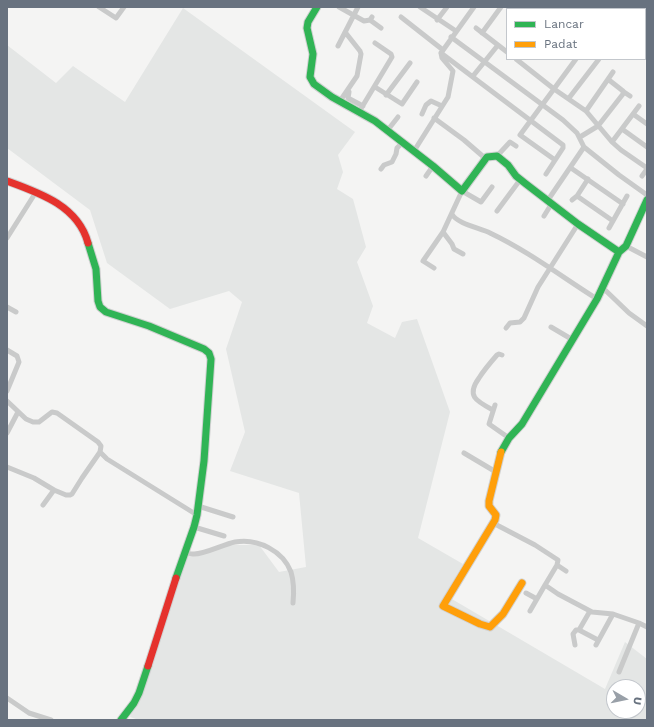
<!DOCTYPE html>
<html>
<head>
<meta charset="utf-8">
<style>
  body { margin:0 }
  #map { position:relative; width:654px; height:727px; overflow:hidden; background:#f4f4f3; font-family:"Work Sans",sans-serif }
  canvas { display:block }
  .frame { position:absolute; inset:0; border:8px solid #68727f; pointer-events:none }
  .legend { position:absolute; left:506px; top:8px; width:140px; height:52px; box-sizing:border-box; background:#fff; border:1px solid #c3c7cc; margin:0; padding:5px 7px; list-style:none; font-size:12px; color:#68727f }
  .legend li { display:flex; align-items:center; gap:8px; height:20px }
  .legend b { width:20px; border:1px solid #c3c7cc }
  .north { position:absolute; left:606px; top:679px; width:40px; height:40px; box-sizing:border-box; background:#fff; border:1px solid #c3c7cc; border-radius:50%; rotate:99deg; font-size:11px; font-weight:700; line-height:16px; text-align:center; color:#68727f }
  .north::after { content:''; display:block; margin:auto; width:14px; height:18px; background:#99a0a8; clip-path:polygon(50% 0,100% 100%,50% 72%,0 100%) }
</style>
</head>
<body>
<div id="map">
<canvas width="654" height="727"></canvas>
<div class="frame"></div>
<ul class="legend">
<li><b style="height:5px;background:#30b455"></b>Lancar</li>
<li><b style="height:5px;background:#ff9f0a"></b>Padat</li>
</ul>
<div class="north">U</div>
</div>
<script>
const c = document.querySelector('canvas').getContext('2d');
c.lineJoin = 'round';
function paint(path, color) { c.fillStyle = color; c.fill(path, 'evenodd'); }
function stroke(path, color, width, dash) { c.strokeStyle = color; c.lineWidth = width; c.lineCap = dash ? 'butt' : 'round'; c.setLineDash(dash || []); c.stroke(path); }
const built = new Path2D(`
  M183 8 355 132 338 155 343 172 337 189 353 199 366 247 357 262 373 306 367 323 395 338 402 322 417 319 450 412 418 538 463 564 445 595 605 689 625 642 647 659V720H139L130 717 182 556 227 545H259L279 572 306 567 299 493 230 471 245 432 226 349 242 302 229 291 170 309 107 263 90 210 7 148V45L56 83 73 66 125 102ZM614 687H638V711H614Z`);
const street = new Path2D(`
  M99 7 116 18 124 7
  M339 7 364 21 370 20 372 17
  M420 7 456 31
  M577 7 579 9
  M636 9 637 7
  M401 17 443 50
  M370 20 381 28
  M437 20 447 7
  M476 28 507 52
  M482 33 501 7
  M451 37 563 120 577 133 584 147 619 175 647 195
  M338 46 358 7
  M441 53 563 145V148L546 174
  M441 53 474 7
  M516 59 554 89 586 111 612 142 639 106
  M473 76 498 45
  M375 87 402 104 417 82
  M349 92 348 98 363 106
  M624 92 630 96
  M386 95 410 63
  M569 98 599 59
  M340 101 357 76 361 54 360 51 345 32
  M586 111 613 72
  M359 112 392 57 391 54 375 43
  M422 114 426 105 431 101 442 106
  M633 114 647 124
  M434 118 464 140 486 159
  M622 129 647 147
  M387 131 398 117
  M580 137 598 126 623 94V91L609 80
  M612 142 621 150 647 168
  M414 151 448 97 453 71 442 58 441 53
  M497 156 510 142 516 146
  M555 160 520 135 576 59
  M571 168 623 204
  M381 169 384 165 392 162 396 154 397 148 402 143
  M426 176 433 166
  M642 176 647 169
  M577 196 613 221
  M548 200 584 147
  M572 200 577 196 588 179
  M497 211 520 180
  M452 214C457 224 480 228 490 233 528 251 562 277 597 299
  M544 216 552 203
  M609 228 627 196
  M443 232 452 244 454 249 463 254
  M7 238 36 192
  M626 246 647 257
  M434 268 423 261 443 232 462 191 481 202 492 187
  M603 288 629 313 647 326
  M7 307 16 312
  M551 327 573 340
  M506 328 510 323 520 322 524 318 538 287 578 224
  M7 350 17 356 19 362 7 391
  M7 401 26 419 33 422H39L52 412 57 413 98 442 101 446 100 452 107 459 197 515
  M495 405 489 424 509 438
  M493 410C476 401 466 396 479 378 484 370 490 363 497 355L499 354 502 355
  M7 433 18 412
  M464 453 496 472
  M7 467 34 478 54 490
  M43 505 54 490 66 495H70L72 494 82 478 100 452
  M198 506 233 517
  M493 523 535 545 558 560 557 565 545 585 558 594 592 612 613 614 639 623 647 627
  M194 527 224 536
  M184 552C187 553 190 554 193 554 203 555 224 544 235 542 258 538 283 551 291 572 294 582 294 593 293 603
  M557 565 566 571
  M526 593 537 599
  M530 611 545 585
  M579 630 590 611
  M575 645 573 634 576 630H579L598 640
  M596 645 613 614
  M619 672 639 623
  M7 698 29 713 51 720`);
const fast = new Path2D(`
  M317 7 308 22 307 28 313 54 310 77 314 84 332 97 375 121 433 166 462 191 487 157 497 156 508 165 516 176 526 184 578 224 619 252
  M88 243 96 269 98 301 100 307 106 312 149 326 204 349 209 353 211 359 204 461 197 515 194 527 176 578
  M501 452 509 438 522 424 597 299 619 252 626 246 647 200
  M121 720 134 703 139 693 148 666`);
const slow = new Path2D(`
  M501 452 489 501V506L496 515 495 520 443 606 480 624 490 627 503 614 522 583`);
const jam = new Path2D(`
  M7 181C40 193 78 206 88 243
  M148 666 176 578`);
paint(built, '#e4e6e5');
stroke(fast, '#d0d1d1', 9);
stroke(slow, '#d0d1d1', 9);
stroke(jam, '#d0d1d1', 9);
stroke(street, '#c9caca', 5);
stroke(fast, '#30b455', 7);
stroke(slow, '#ff9f0a', 7);
stroke(jam, '#e5322d', 7);
</script>
</body>
</html>
